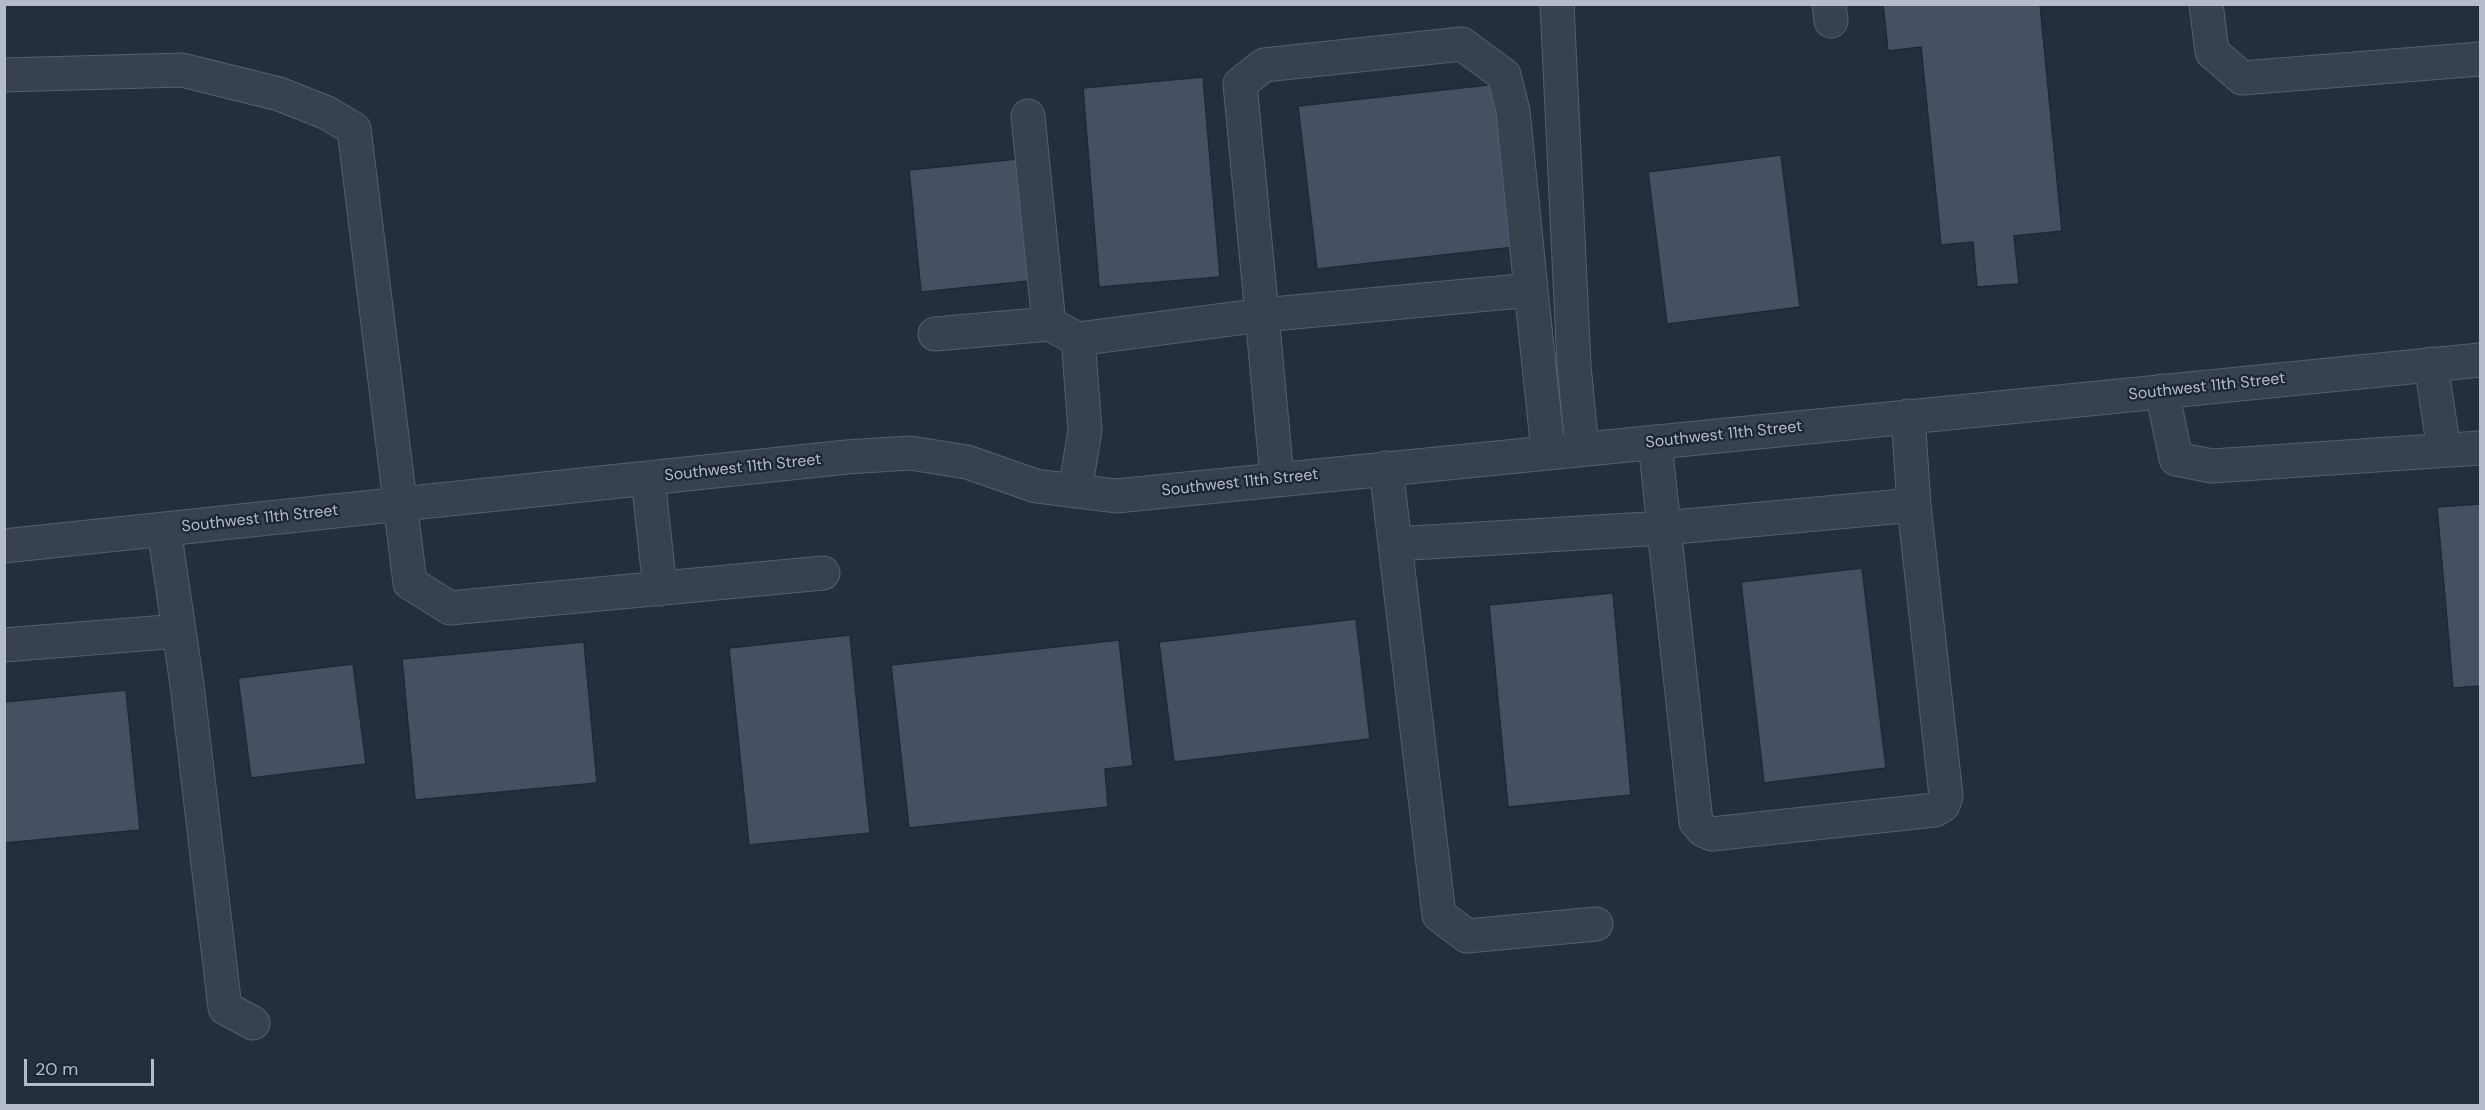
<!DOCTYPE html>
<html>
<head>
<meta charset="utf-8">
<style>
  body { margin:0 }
  #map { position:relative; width:2485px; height:1110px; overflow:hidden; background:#242f3e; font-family:"DM Sans",sans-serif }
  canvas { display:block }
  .frame { position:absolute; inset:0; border:6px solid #b4bcc9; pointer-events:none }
  .scale { position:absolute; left:24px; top:1059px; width:130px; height:27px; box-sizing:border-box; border:3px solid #b4bcc9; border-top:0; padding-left:8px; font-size:18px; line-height:21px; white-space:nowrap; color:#b4bcc9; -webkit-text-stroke:4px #1d2633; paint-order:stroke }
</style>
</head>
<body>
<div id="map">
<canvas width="2485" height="1110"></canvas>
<div class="frame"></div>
<div class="scale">20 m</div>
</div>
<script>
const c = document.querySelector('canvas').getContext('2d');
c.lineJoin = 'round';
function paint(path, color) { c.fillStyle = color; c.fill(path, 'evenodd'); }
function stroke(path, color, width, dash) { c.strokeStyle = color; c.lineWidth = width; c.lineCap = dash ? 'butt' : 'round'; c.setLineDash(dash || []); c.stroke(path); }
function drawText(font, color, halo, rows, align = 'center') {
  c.font = font + ' "DM Sans",sans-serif'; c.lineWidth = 4.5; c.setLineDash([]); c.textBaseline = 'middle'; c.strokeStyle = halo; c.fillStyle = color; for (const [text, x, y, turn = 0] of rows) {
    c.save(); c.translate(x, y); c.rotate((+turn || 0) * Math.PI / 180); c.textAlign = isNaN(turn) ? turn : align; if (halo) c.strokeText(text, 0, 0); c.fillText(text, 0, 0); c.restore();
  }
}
const building = new Path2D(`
  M1883 4H2040L2062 231 2014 236 2019 284 1977 287 1973 242 1941 245 1921 47 1888 51Z
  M1203 77 1220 277 1099 287 1083 88Z
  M1497 84 1515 247 1317 269 1298 106Z
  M1781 155 1800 307 1667 324 1648 172Z
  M1017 159 1030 281 921 292 909 170Z
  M2480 504V686L2453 688 2437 507Z
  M1862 568 1886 768 1764 783 1741 582Z
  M1613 593 1631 795 1508 807 1489 605Z
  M1356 619 1370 739 1174 762 1159 642Z
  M850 635 870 833 749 845 729 648Z
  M1119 640 1133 766 1105 769 1108 807 909 828 891 665Z
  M584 642 597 783 415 800 402 659Z
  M353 664 366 764 251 778 238 678Z
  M126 690 140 830 4 843V702Z`);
const minor = new Path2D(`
  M1557 4 1574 365 1582 449
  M1829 4 1831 21
  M2206 4 2212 52 2242 78 2480 59
  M4 75 182 70 279 94 327 113 354 129 410 583 450 608 823 573
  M1028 116 1049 324
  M1531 290 1513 111 1504 75 1462 44 1264 65 1240 84 1262 315 1531 290 1548 451
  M935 334 1049 324 1078 339 1085 430 1075 491
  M1078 339 1262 315 1277 478
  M2431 364 2444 450
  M2162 391 2176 459 2212 466 2480 448
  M1655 442 1664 528 1914 505 1908 416
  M1386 468 1439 915 1467 936 1596 924
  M648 478 660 589
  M164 529 187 685 225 1008 253 1023
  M1395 544 1664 528 1696 822 1703 830 1712 834 1935 810 1943 805 1946 796 1914 505
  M4 546 847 457 910 453 967 462 1036 486 1116 496 2480 360
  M4 645 179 631`);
const streetNames = [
  ["Southwest 11th Street",2207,387,-6],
  ["Southwest 11th Street",1724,435,-6],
  ["Southwest 11th Street",743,468,-6],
  ["Southwest 11th Street",1240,483,-6],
  ["Southwest 11th Street",260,519,-6]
];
paint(building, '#455162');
stroke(building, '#1f2835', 1.5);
stroke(minor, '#565f6c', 35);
stroke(minor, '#38414e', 33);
drawText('16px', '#b4bcc9', '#1d2633', streetNames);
</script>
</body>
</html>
